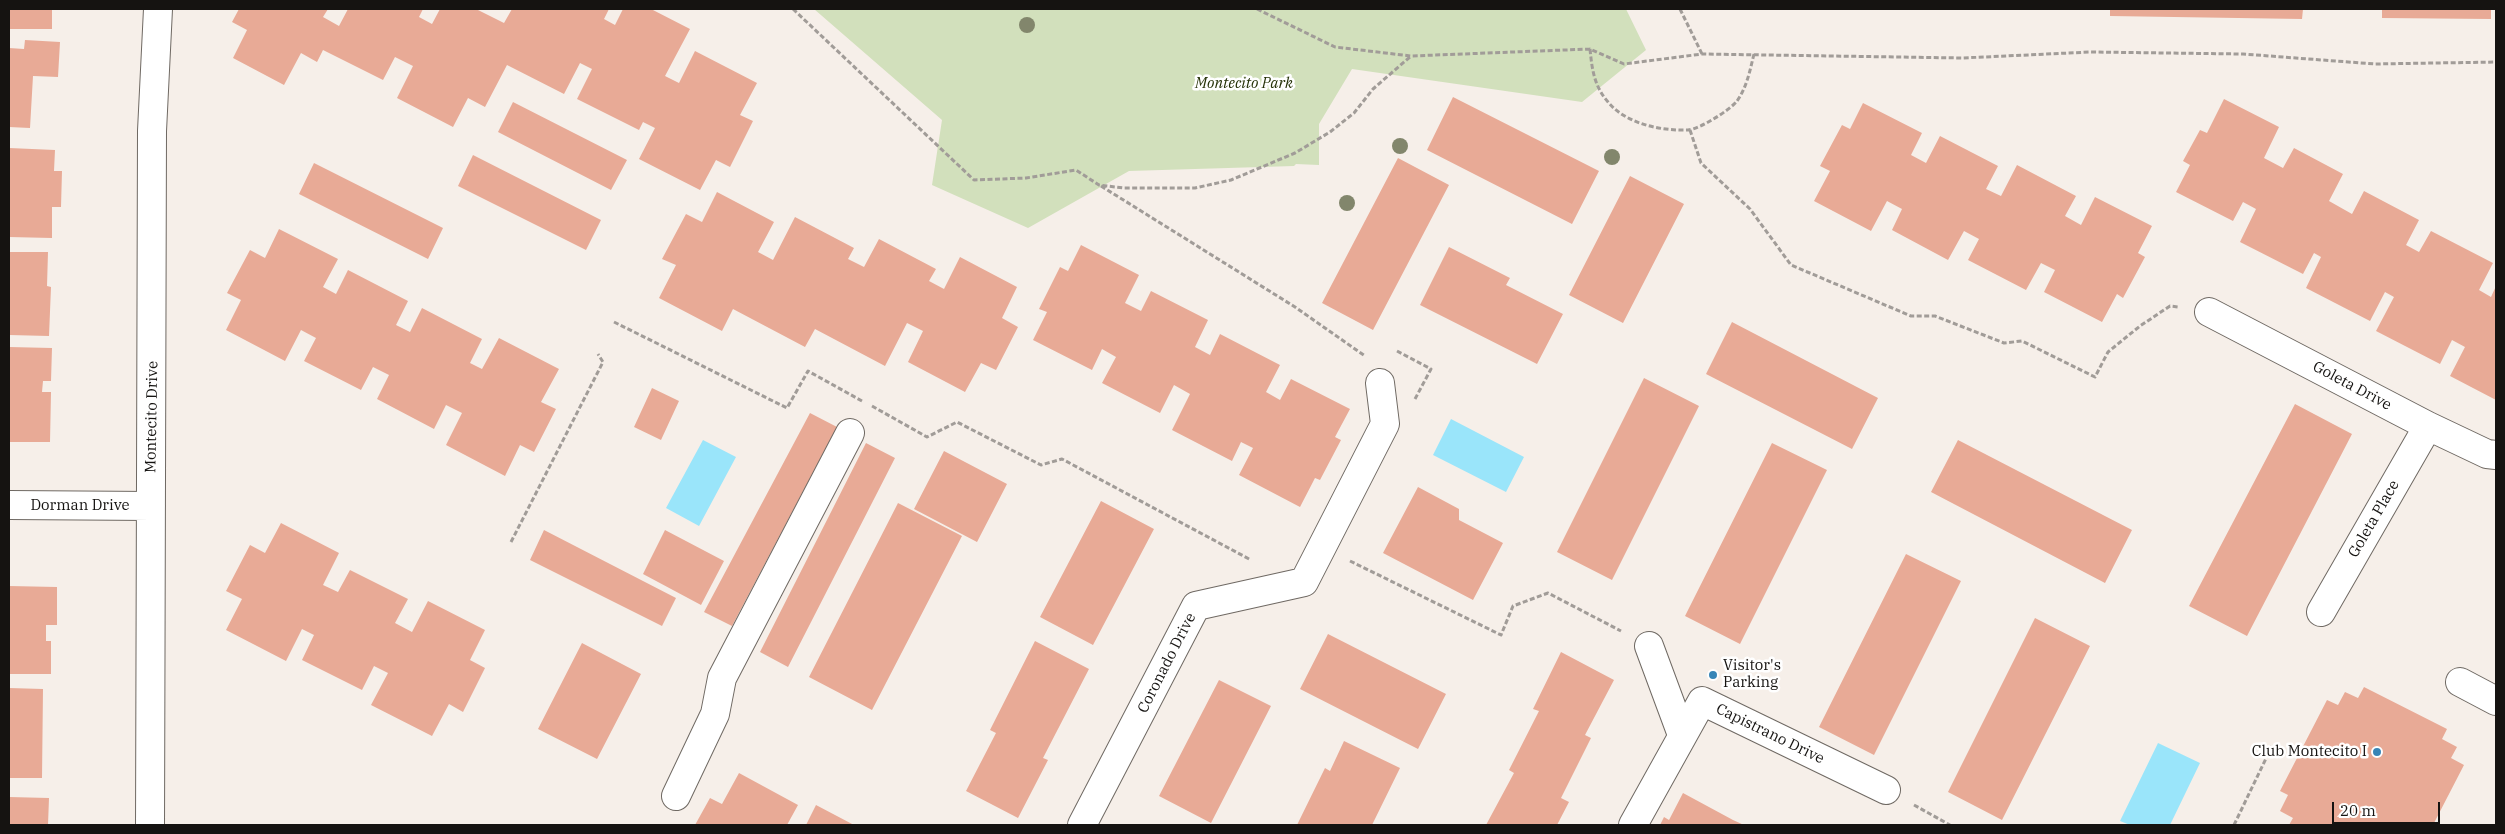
<!DOCTYPE html>
<html>
<head>
<meta charset="utf-8">
<style>
  body { margin:0 }
  #map { position:relative; width:2505px; height:834px; overflow:hidden; background:#f6efe9; font-family:"IBM Plex Serif",serif }
  canvas { display:block }
  .frame { position:absolute; inset:0; border:10px solid #151311; pointer-events:none }
  .scale { position:absolute; left:2332px; top:802px; width:108px; height:22px; box-sizing:border-box; border:2px solid #151311; border-top:0; padding-left:6px; font-size:15px; line-height:18px; white-space:nowrap; color:#151311; -webkit-text-stroke:4px #fff; paint-order:stroke }
</style>
</head>
<body>
<div id="map">
<canvas width="2505" height="834"></canvas>
<div class="frame"></div>
<div class="scale">20 m</div>
</div>
<script>
const c = document.querySelector('canvas').getContext('2d');
c.lineJoin = 'round';
function paint(path, color) { c.fillStyle = color; c.fill(path, 'evenodd'); }
function stroke(path, color, width, dash) { c.strokeStyle = color; c.lineWidth = width; c.lineCap = dash ? 'butt' : 'round'; c.setLineDash(dash || []); c.stroke(path); }
function drawText(font, color, halo, rows, align = 'center') {
  c.font = font + ' "IBM Plex Serif",serif'; c.lineWidth = 5; c.setLineDash([]); c.textBaseline = 'middle'; c.strokeStyle = halo; c.fillStyle = color; for (const [text, x, y, turn = 0] of rows) {
    c.save(); c.translate(x, y); c.rotate((+turn || 0) * Math.PI / 180); c.textAlign = isNaN(turn) ? turn : align; if (halo) c.strokeText(text, 0, 0); c.fillText(text, 0, 0); c.restore();
  }
}
const green = new Path2D(`
  M814 9H1626L1646 50 1582 102 1352 69 1319 124V165L1296 164 1294 166 1129 171 1028 228 932 185 942 120Z`);
const water = new Path2D(`
  M1451 419 1524 457 1506 492 1433 455Z
  M703 440 736 457 699 526 666 508Z
  M2158 743 2200 763 2170 825H2130L2120 821Z`);
const building = new Path2D(`
  M9 9H52V29H9Z
  M239 9H328L323 17 339 26 348 9H423L419 17 432 24 440 9H476L504 23 512 9H609L604 19 615 25 623 9H651L690 29 665 76 679 83 695 51 757 83 740 115 753 121 730 167 716 160 700 190 639 159 655 128 643 122 639 130 577 99 592 69 580 63 564 94 507 65 485 107 468 98 453 127 397 98 413 66 395 57 383 80 323 50 317 62 301 53 284 85 233 58 247 30 232 22Z
  M2110 9H2303L2302 19 2110 16Z
  M2382 9H2491V19L2382 18Z
  M25 40 60 42 58 77 33 76 30 128 9 127V48L24 49Z
  M1453 97 1599 171 1572 224 1427 150Z
  M2224 99 2279 127 2264 158 2283 168 2294 148 2343 174 2329 201 2352 214 2364 191 2419 220 2406 245 2419 252 2431 231 2493 263 2479 290 2491 297 2496 286V400L2450 376 2465 347 2452 340 2440 364 2376 331 2394 297 2385 292 2370 321 2306 288 2321 257 2314 253 2303 274 2240 242 2256 209 2243 202 2233 221 2176 192 2190 165 2183 161 2200 130 2207 133Z
  M513 102 627 160 611 190 498 132Z
  M1863 103 1922 133 1911 155 1926 163 1940 136 1998 166 1986 189 2001 196 2017 165 2076 196 2065 216 2081 225 2095 197 2152 226 2138 253 2145 257 2123 298 2117 294 2102 322 2044 292 2055 270 2041 263 2026 290 1968 260 1979 239 1964 231 1948 260 1892 230 1902 209 1887 201 1871 231 1814 201 1830 171 1820 166 1842 125 1850 129Z
  M9 148 55 150 54 171H62L61 207H52V238L9 237Z
  M473 155 601 220 586 250 458 186Z
  M1398 158 1449 185 1373 330 1322 303Z
  M314 163 443 228 428 259 299 194Z
  M1630 176 1684 204 1623 323 1569 295Z
  M717 192 774 222 758 252 773 260 795 217 854 248 848 259 864 267 879 239 936 269 929 281 944 289 960 257 1017 287 1002 318 1018 327 996 370 981 363 965 392 908 362 923 331 907 323 885 366 815 329 805 347 733 309 722 331 659 298 676 265 662 259 686 214 702 222Z
  M279 229 338 259 323 287 336 294 348 270 408 301 396 325 410 332 422 308 482 339 470 363 482 369 499 338 559 369 541 402 556 409 534 452 520 445 505 476 446 445 462 413 446 405 434 429 377 399 389 375 373 367 361 390 304 361 316 338 301 330 285 361 226 330 241 300 227 293 250 250 265 258Z
  M1081 245 1139 275 1125 303 1141 311 1151 291 1208 320 1195 347 1210 355 1220 334 1280 365 1266 392 1280 400 1291 379 1350 409 1335 437 1341 440 1320 480 1315 478 1300 507 1239 475 1253 448 1241 442 1232 461 1172 430 1190 394 1174 385 1160 413 1102 383 1116 357 1102 349 1092 370 1033 340 1047 312 1039 309 1060 267 1068 271Z
  M1449 247 1510 278 1506 285 1563 314 1537 364 1420 305Z
  M9 252H48L47 286 51 287 49 336 9 335Z
  M1732 322 1878 398 1852 449 1706 374Z
  M9 347 52 348 51 381H43L42 392H51L50 442H9Z
  M1644 378 1699 406 1612 580 1557 552Z
  M652 388 679 401 661 440 634 427Z
  M2295 404 2352 434 2247 636 2189 606Z
  M810 413 837 427 732 626 704 612Z
  M1958 440 2132 530 2105 583 1931 492Z
  M866 443 895 458 788 667 760 652Z
  M1772 443 1827 470 1740 644 1685 616Z
  M944 451 1007 484 977 542 914 509Z
  M1418 487 1459 509V520L1503 543 1473 600 1383 553Z
  M1101 501 1154 529 1093 645 1040 617Z
  M898 503 962 536 872 710 809 677Z
  M281 523 339 553 323 585 338 592 350 570 408 599 395 623 412 632 428 601 485 630 470 660 485 668 463 712 449 704 432 736 371 705 388 673 374 666 362 690 302 660 314 635 302 629 286 661 226 630 242 599 226 591 250 545 265 553Z
  M544 530 676 598 662 626 530 560Z
  M665 530 724 561 701 605 643 574Z
  M1906 554 1961 581 1874 755 1819 727Z
  M9 586 57 587V625H46V641H51V674H9Z
  M2035 618 2090 646 2002 820 1948 792Z
  M1328 634 1446 694 1418 749 1300 689Z
  M1035 641 1089 669 1043 758 1048 760 1018 818 966 791 996 733 990 730Z
  M582 643 641 674 597 759 538 729Z
  M1561 652 1614 680 1585 735 1591 738 1561 798 1569 802 1557 825H1486L1514 773 1509 770 1539 711 1533 709Z
  M1219 680 1271 706 1211 823 1159 796Z
  M2364 687 2447 729 2442 739 2457 747 2451 758 2464 765 2433 825H2289L2293 818 2280 811 2288 795 2280 791 2327 700 2338 705 2345 692 2358 698Z
  M9 688 43 689 42 778H9Z
  M1344 741 1400 768 1372 825H1297L1325 768 1330 771Z
  M739 773 798 805 787 825H695L710 798 722 804Z
  M1683 793 1733 820 1744 825H1660L1664 817 1669 820Z
  M9 797 49 798 48 825H9Z
  M816 805 854 825H806Z`);
const path = new Path2D(`
  M793 9 974 180 1026 178 1076 170 1099 185 1124 188H1195L1231 180 1295 153 1330 132 1354 113 1373 89 1411 56
  M1257 9 1335 47 1411 56 1590 49
  M1680 9 1702 54
  M1754 54C1750 70 1747 87 1737 101 1730 110 1700 129 1688 130 1661 131 1626 124 1608 102 1594 86 1592 69 1590 49L1624 64 1702 54 1963 58 2090 52 2243 54 2375 64 2496 62
  M1690 130 1701 163 1750 209 1791 265 1911 316H1935L2004 343 2022 341 2095 377 2108 352 2140 326 2170 306 2178 307
  M1101 186 1295 307 1365 356
  M614 322 787 408 808 371 862 401
  M1397 351 1431 369 1415 399
  M872 406 927 437 957 422 1041 465 1062 459 1251 560
  M511 542 603 362 598 354
  M1350 561 1501 635 1513 606 1548 593 1621 631
  M1914 805 1950 825
  M2234 825 2273 744`);
const minor = new Path2D(`
  M2209 312 2428 426 2487 454 2496 455
  M9 505 151 506
  M2321 612 2428 426
  M1649 646 1682 735
  M2460 682 2496 701
  M676 796 715 714 722 678 850 433
  M150 825 152 131 158 9
  M1082 825 1196 606 1304 582 1385 424 1380 383
  M1633 825 1702 701 1886 790`);
const trees = [
  [1027,25],
  [1400,146],
  [1612,157],
  [1347,203]
];
const markers = [
  [1713,675,5,"#3785b7"],
  [2377,752,5,"#3785b7"]
];
const parkNames = [
  ["Montecito Park",1244,84]
];
const streetNames = [
  ["Goleta Drive",2352,386,28],
  ["Montecito Drive",152,417,-89],
  ["Dorman Drive",80,506],
  ["Goleta Place",2374,519,-60],
  ["Coronado Drive",1167,663,-63],
  ["Capistrano Drive",1770,734,26]
];
const poiNames = [
  ["Visitor's",1723,666],
  ["Parking",1723,683],
  ["Club Montecito I",2367,752,"right"]
];
paint(green, '#d2e0bc');
paint(water, '#9ae5fa');
paint(building, '#e8aa96');
stroke(minor, '#6f6963', 30);
stroke(path, '#a19c98', 3, [5, 2.5]);
stroke(minor, '#fff', 28);
c.fillStyle = '#82866c';
for (const [x, y] of trees) { c.beginPath(); c.arc(x, y, 8, 0, 2 * Math.PI); c.fill(); }
for (const [x, y, r, color] of markers) { const dot = new Path2D(); dot.arc(x, y, r, 0, 2 * Math.PI); c.fillStyle = color; c.fill(dot); stroke(dot, '#fff', 2); }
drawText('italic 15px', '#233005', '#fff', parkNames);
drawText('15px', '#151311', '#fff', streetNames);
drawText('15px', '#151311', '#fff', poiNames, 'left');
</script>
</body>
</html>
